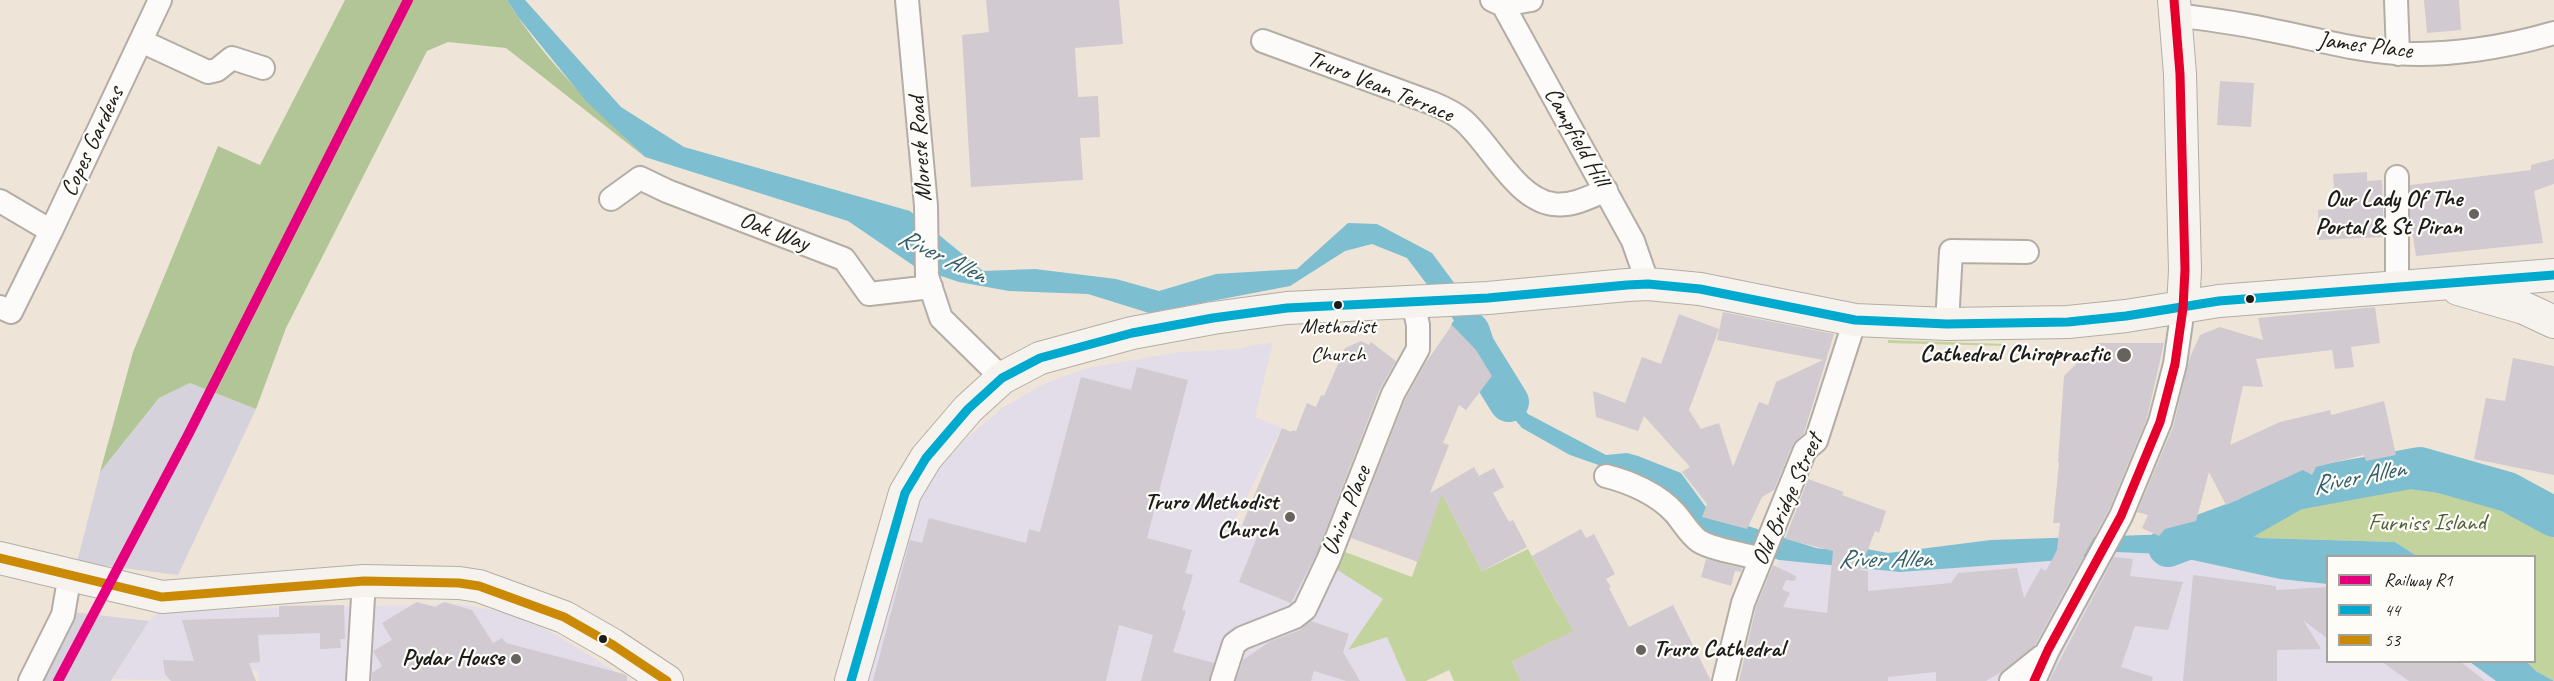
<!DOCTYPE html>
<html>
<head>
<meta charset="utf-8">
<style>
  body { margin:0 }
  #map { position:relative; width:2554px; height:681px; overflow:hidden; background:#eee5d8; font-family:Caveat,sans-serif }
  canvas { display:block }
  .legend { position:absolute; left:2326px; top:555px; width:210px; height:108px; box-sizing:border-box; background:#fdfcf7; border:2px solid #a3a29f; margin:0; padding:8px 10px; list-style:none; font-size:18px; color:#1c1c1c }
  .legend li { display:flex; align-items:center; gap:12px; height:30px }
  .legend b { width:30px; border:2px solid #a3a29f }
</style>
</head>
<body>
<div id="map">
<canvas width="2554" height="681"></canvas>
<ul class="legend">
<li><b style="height:8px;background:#e5007d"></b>Railway R1</li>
<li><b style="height:8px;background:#00a9ce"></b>44</li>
<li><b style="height:8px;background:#cb8a06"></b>53</li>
</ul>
</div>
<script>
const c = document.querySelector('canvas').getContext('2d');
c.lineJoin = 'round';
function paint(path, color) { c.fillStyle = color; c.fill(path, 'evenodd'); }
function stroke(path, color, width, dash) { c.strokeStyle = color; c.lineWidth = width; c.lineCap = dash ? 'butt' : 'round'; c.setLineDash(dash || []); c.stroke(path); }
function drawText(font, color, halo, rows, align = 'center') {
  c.font = font + ' Caveat,sans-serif'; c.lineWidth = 4.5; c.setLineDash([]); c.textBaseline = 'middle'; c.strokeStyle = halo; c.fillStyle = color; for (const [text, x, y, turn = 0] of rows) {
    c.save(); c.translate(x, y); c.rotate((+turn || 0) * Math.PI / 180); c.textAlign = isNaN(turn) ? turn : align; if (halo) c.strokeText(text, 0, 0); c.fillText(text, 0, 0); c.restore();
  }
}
const built = new Path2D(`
  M1273 342 1255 417 1282 428 1234 522 1260 532 1279 485 1337 508 1297 605 1336 569 1383 599 1349 650 1387 637 1406 681H862L906 526 932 476 966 439 1002 408 1046 383 1088 368 1181 352 1235 349Z
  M2114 552 2165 554 2280 579 2327 584 2328 662H2470L2496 681H1742L1745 658 1779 560 1900 572 2063 560Z
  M458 604 504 612 531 622 556 635 631 681H259L257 670 187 674 184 681 113 679 149 621 160 611Z`);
const industrial = new Path2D(`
  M190 383 256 409 178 575 77 562 100 472 159 398Z
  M72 612 149 621 111 681H37Z`);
const green = new Path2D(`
  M1888 340 2006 344V346L1888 343Z
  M2372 484 2438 493 2520 513 2554 528V681L2536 671 2527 662H2534V556H2417L2395 542 2260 538 2237 532Z
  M1441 492 1482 571 1528 549 1558 604 1593 647 1555 640 1512 662 1521 681H1454L1449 670 1426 681H1406L1387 637 1348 650 1383 599 1336 569 1345 552 1412 577Z`);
const forest = new Path2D(`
  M345 0H507C543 59 595 109 645 157L506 48 448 42 427 51 286 328 256 409 190 383 159 398 100 472 133 352 218 146 260 165Z`);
const water = new Path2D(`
  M507 0H525L621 107 684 147 910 211 983 271 1035 269 1116 279 1159 291 1216 274 1297 269 1348 223 1377 224 1432 253 1458 288 1503 382 1528 414 1606 455 1627 453 1638 456 1681 473 1711 514 1816 548 1823 549 1845 545 1888 553 1991 540 2236 532 2225 519 2322 485 2396 469 2513 480 2554 503V528L2520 513 2438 493 2372 484 2238 532 2260 538 2395 542 2417 556H2328L2327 584 2280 579 2165 554 2115 552 2063 560 1900 572 1779 560 1694 531 1630 476 1570 455 1522 428 1496 397 1492 375 1478 352 1407 258 1372 244 1345 251 1290 286 1149 313 1088 294 1009 291 959 282 917 268 848 221 645 157 586 101 518 17Z
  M2470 662H2527L2536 671 2554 681H2496Z`);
const river = new Path2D(`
  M1470 332 1475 347 1509 402
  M2168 547 2246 518 2295 490 2420 467 2508 492 2554 517`);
const building = new Path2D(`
  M986 0H1119L1123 44 1075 48 1078 97 1098 96 1100 137 1080 138 1083 180 971 187 962 35 989 32Z
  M2424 0H2459L2461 30 2427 33Z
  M2220 81 2254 83 2251 127 2217 125Z
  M2554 159V184L2534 191 2543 243 2416 256 2413 236H2410V185L2531 170V165Z
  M2367 172V181L2382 180 2384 237 2319 240 2318 210 2335 209 2333 174Z
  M2375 307 2380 343 2351 347 2354 367 2335 369 2332 350 2256 359 2263 387 2243 386 2230 445 2280 422 2330 410 2331 415 2384 401 2396 455 2366 461 2364 455 2316 467 2312 475 2303 470 2226 505 2209 472 2196 521 2165 529 2159 536 2142 528 2148 515 2137 512 2173 427 2190 357 2200 335 2220 327 2263 340 2258 318Z
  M1723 312 1834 334 1804 433 1793 444 1774 490 1762 497 1747 529 1702 517 1707 504 1682 472 1690 467 1644 416 1638 431 1596 417 1593 391 1625 403 1642 357 1661 364 1679 314 1719 329 1689 410 1701 429 1719 423 1733 467 1759 402 1768 405 1776 382 1823 360 1717 340Z
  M1452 325 1476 350 1492 376 1466 410 1459 405 1443 443 1449 445 1430 493 1474 467 1479 476 1494 468 1504 487 1493 493 1509 522 1513 520 1527 547 1482 571 1442 494 1418 562 1351 538 1405 400 1425 364Z
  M1361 341 1369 345 1371 342 1396 361 1380 389 1317 553 1291 603 1239 582 1259 532 1242 525 1282 428 1291 432 1292 430 1296 431 1307 403 1316 407 1321 395 1324 396 1345 348Z
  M2097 343H2164L2147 418 2109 510 2035 645 2001 672 1986 681H1936V672L1888 677V681H1739L1756 607 1773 565 1796 576 1795 581 1786 580 1782 589 1790 593 1783 607 1827 613 1833 551 1785 539 1808 479 1844 492 1842 495 1886 511 1879 533 1875 531 1860 570 1868 571V591L1951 583 1958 573 2017 568 2024 598 2041 568 2046 571 2057 550 2060 523H2053L2059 463 2058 462 2064 376Z
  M2513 358 2554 366V475L2474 459 2486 398 2505 401Z
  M1137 367 1188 380 1147 538 1192 550 1185 573 1193 575 1182 610 1186 611 1173 652 1214 663 1209 681H1141L1153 635 1119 625 1106 681H873L910 540 922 543 929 518 1026 543 1029 529 1040 532 1081 377 1131 390Z
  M1581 529 1586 538 1594 534 1615 574 1606 579 1611 587 1609 588 1629 627 1673 605 1711 681H1521L1512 662 1573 631 1532 556Z
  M2114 557 2133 559 2130 576 2183 582 2168 630 2135 626 2121 667 2153 677 2152 681H2049Z
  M1706 559 1717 562 1742 568 1741 572 1735 571 1731 586 1701 577Z
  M2193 575 2276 586V590L2328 587V639L2303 620 2321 649 2277 650V681H2183Z
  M417 602 435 607 444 602 472 610 493 643 502 638 506 643 624 674 627 676V681H372V673L382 666 373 651 392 640 382 623Z
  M344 605 345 639H340L341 648 320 649V633L258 635 260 662 249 663 256 681H171L165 674 163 660 194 661 182 620 279 617V606Z
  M1311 621 1349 634 1343 652 1360 681H1346L1314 671 1311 681H1236L1243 660 1269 642 1300 630Z
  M2382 662H2461L2485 681H2409Z`);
const street = new Path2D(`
  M907 0 926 206 927 276 941 318 1002 378
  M1492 0 1503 5 1633 241 1648 284
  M2396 0 2398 54
  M1503 5 1531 0
  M2176 15C2207 19 2239 23 2270 30 2312 38 2353 50 2396 53 2446 57 2506 47 2554 33
  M141 41 208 72 217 70 232 58 263 68
  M1263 41 1432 103C1444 108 1455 113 1464 121 1491 145 1516 199 1553 204 1571 207 1590 197 1606 190
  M611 199 640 178 667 191 844 259 869 294 931 287
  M0 201 51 231 160 0
  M2397 287V177
  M0 307 11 312 51 231
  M1947 324 1951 251 2027 252
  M1606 476C1630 482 1658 494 1675 513 1683 522 1689 534 1699 541 1714 550 1744 554 1761 559
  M30 681 63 615 70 574
  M358 681 364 581
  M1222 681 1234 644 1242 638 1295 617 1305 609 1329 558 1393 394 1418 349V325L1413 302
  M1724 681 1743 603 1805 450 1816 441 1855 320
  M2011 681 2041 657
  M2034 681 2048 650 2121 516 2160 422 2175 364 2183 308`);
const secondary = new Path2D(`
  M2174 0 2180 74 2185 270 2183 308
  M2458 289 2524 308 2554 322
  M0 558 162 597 364 581 459 583 479 586 564 617 613 645 667 681
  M851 681 905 493 926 458 968 409 1002 378 1040 358 1132 333 1213 318 1287 308 1488 298 1627 285 1648 284 1700 289 1855 320 1947 324 2068 322 2126 316 2219 301 2554 275`);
const bus1 = new Path2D(`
  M851 681 905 493 926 458 968 409 1002 378 1040 358 1132 333 1213 318 1287 308 1488 298 1627 285 1648 284 1700 289 1855 320 1947 324 2068 322 2126 316 2219 301 2554 275`);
const bus2 = new Path2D(`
  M0 558 162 597 364 581 459 583 479 586 564 617 613 645 667 681`);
const bus3 = new Path2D(`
  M2034 681 2048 650 2121 516 2160 422 2175 364 2183 308 2185 270 2180 74 2174 0`);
const rail1 = new Path2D(`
  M58 681 188 435 408 0`);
const markers = [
  [2474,214,6,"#66625e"],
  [2250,299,5,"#1c1c1c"],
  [1338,305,5,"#1c1c1c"],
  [2124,355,8,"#66625e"],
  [1290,517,6,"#66625e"],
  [603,639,5,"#1c1c1c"],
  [1641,650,6,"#66625e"],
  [516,659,6,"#66625e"]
];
const busNames = [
  ["Methodist",1338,327],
  ["Church",1338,355]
];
const streetNames = [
  ["James Place",2365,46,7],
  ["Truro Vean Terrace",1380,87,22],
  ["Campfield Hill",1576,137,61],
  ["Copes Gardens",93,142,-65],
  ["Moresk Road",921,149,-94],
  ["Oak Way",774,232,21],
  ["Old Bridge Street",1788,500,-66],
  ["Union Place",1347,511,-68]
];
const poiNames = [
  ["Our Lady Of The",2462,200],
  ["Portal & St Piran",2462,228],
  ["Cathedral Chiropractic",2110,355],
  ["Truro Methodist",1278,503],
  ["Church",1278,531],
  ["Truro Cathedral",1653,650,"left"],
  ["Pydar House",504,659]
];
const parkNames = [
  ["Furniss Island",2427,524]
];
const waterNames = [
  ["River Allen",942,257,26],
  ["River Allen",2359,478,-11],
  ["River Allen",1885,560]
];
paint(built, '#e2dde9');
paint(industrial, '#d5d2db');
paint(green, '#c3d39e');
paint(forest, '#b2c597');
paint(water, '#7dbed0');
stroke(river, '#7dbed0', 40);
paint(building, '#d1cad0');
stroke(street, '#b3ada5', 26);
stroke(secondary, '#b3ada5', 34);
stroke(street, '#fcfbf9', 22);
stroke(secondary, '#f6f3ee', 32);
stroke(bus1, '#00a9ce', 9);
stroke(bus2, '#cb8a06', 9);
stroke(bus3, '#e4002b', 9);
stroke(rail1, '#e5007d', 10);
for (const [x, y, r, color] of markers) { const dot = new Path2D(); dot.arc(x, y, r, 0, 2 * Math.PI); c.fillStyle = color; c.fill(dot); stroke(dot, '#fdfcf7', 2); }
drawText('22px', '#1c1c1c', '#fdfcf7', busNames);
drawText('24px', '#1c1c1c', '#fdfcf7', streetNames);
drawText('bold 24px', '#1c1c1c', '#fdfcf7', poiNames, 'right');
drawText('24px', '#51603d', '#fdfcf7', parkNames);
drawText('italic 26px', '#325e6b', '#fdfcf7', waterNames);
</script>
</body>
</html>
